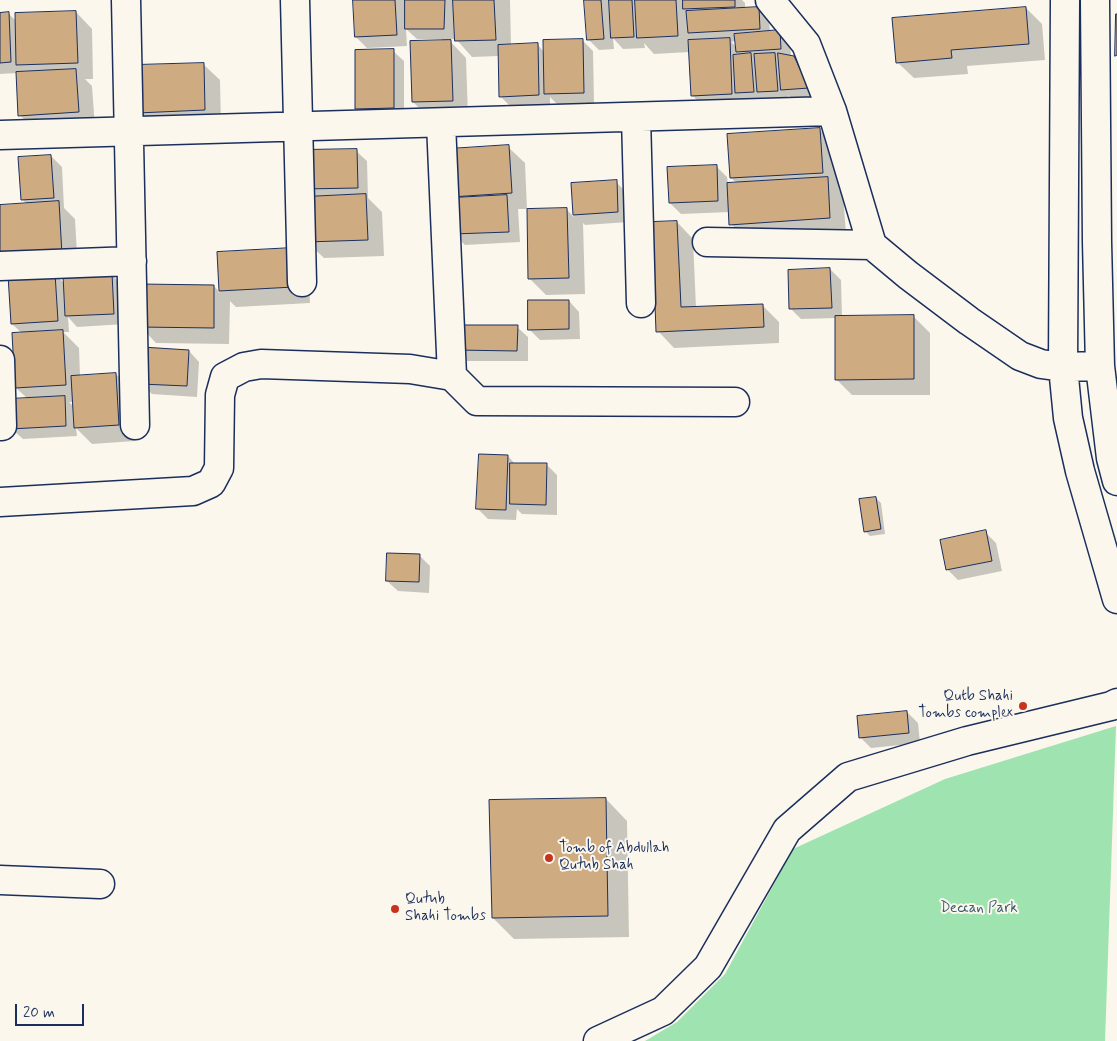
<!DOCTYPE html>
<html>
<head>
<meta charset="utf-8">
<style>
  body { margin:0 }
  #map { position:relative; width:1117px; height:1041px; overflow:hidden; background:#fbf7ec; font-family:Mynerve,sans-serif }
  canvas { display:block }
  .scale { position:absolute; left:15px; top:1004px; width:69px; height:22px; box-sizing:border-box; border:2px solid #1b2f5e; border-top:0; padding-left:6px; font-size:15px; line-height:18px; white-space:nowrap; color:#1b2f5e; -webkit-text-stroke:4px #fbf7ec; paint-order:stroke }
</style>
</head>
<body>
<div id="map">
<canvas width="1117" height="1041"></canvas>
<div class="scale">20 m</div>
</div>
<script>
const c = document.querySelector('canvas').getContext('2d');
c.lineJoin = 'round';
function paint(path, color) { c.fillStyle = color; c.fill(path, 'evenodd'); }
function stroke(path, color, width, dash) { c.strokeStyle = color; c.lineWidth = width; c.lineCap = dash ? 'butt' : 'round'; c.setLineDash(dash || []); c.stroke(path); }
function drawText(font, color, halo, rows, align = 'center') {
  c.font = font + ' Mynerve,sans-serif'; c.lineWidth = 4; c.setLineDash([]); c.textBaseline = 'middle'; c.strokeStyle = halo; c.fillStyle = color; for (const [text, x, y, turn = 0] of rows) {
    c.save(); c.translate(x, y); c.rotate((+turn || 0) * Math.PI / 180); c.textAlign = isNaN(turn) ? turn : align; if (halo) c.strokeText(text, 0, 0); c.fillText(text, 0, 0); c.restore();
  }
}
const green = new Path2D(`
  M1116 726 1105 1041H645L677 1022 725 974 793 849 945 779Z`);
const shadow = new Path2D(`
  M354 0H510L511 46 538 45 544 52 582 40 593 51 594 103 557 104 550 97V106L511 107 500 96 499 56 472 57 456 39H448L466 58 468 117 429 118 413 102 442 42V39H417L406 29 407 46 367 48 356 37Z
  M585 0H742L745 3V9L758 8 769 19 770 32H780L790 42 791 57 794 58 805 69 819 98 793 100 788 95V101L769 102 764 97V102L747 103 742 98V105L703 106 692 95 690 52 654 54 644 43 645 48 623 49 613 38 614 49 599 50 588 39ZM736 41 737 47 731 42ZM797 65H800L811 94Z
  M1026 8 1042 24 1045 60 967 66 968 74 914 78 897 62Z
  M76 12 92 29 93 79H85L92 86 95 128 36 132 20 115 17 73 0 74V14L8 13 16 21Z
  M393 51 404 61V119H368L357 108Z
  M203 64 220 80 221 126 154 128 138 112Z
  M820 130 836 146 839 190 843 194 846 234 747 240 731 224 730 212 681 214 670 203 716 166 727 177 728 185 738 184 731 178Z
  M508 147 525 163 527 209H518L520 242 465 245 454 234 453 196Z
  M356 151 367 161 368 198 382 212 384 256 324 258 307 242 305 188Z
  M51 156 62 167 64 208 75 219 78 271 53 272 65 284 111 274 122 285 125 324 77 327 68 317 69 332H63L79 348 80 376 116 374 132 390 135 441 92 444 76 428 77 436 23 439 12 429 28 399 16 388 23 334 12 324 10 275 0 206 27 204 22 199ZM69 402H74V407Z
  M616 182 627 193 629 222 585 225 583 223 585 294 546 295 529 278 567 210 574 217 572 184Z
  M677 222 693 239 696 308 762 305 779 322V343L674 348 658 331Z
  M218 253 308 266 310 303 236 307 230 301 229 344 156 343 140 326 214 286 220 293Z
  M830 269 841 280 842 317H914L930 333V395H852L836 379V318L801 319 790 308Z
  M569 301 579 312 580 339 540 340 529 329Z
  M517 327 528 337V361H467L456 350Z
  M189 351 199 362 197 397 152 394 141 383Z
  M508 456 515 464H546L557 475V515L522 514 517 509 516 520 488 519 477 508Z
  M876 498 881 503 885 534 870 536 865 531Z
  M985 532 996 543 1002 571 958 580 947 569Z
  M419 555 430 566 429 593 398 591 387 581Z
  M907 712 918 723 920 743 871 748 860 737Z
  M606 799 627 821 629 937 514 939 493 918Z`);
const building = new Path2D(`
  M353 0H395L397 35 355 37Z
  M405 0H445L444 29H405Z
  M453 0H494L496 40 455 41Z
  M584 0H601L604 39 587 40Z
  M609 0H632L634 37 611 38Z
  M635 0H676L678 36 637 38Z
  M683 0H735V7L683 9Z
  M759 7 760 29 688 33 686 11Z
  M1026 7 1029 44 951 50 952 58 896 63 892 18Z
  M76 11 78 63 16 65 15 13Z
  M9 12 11 62 0 63V13Z
  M1116 14H1117V55L1115 56Z
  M780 30 781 49 736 52 734 34Z
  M730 38 732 94 691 96 688 40Z
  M583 39 584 93 544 94 543 40Z
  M451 40 453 101 412 102 410 41Z
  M538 43 539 95 499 97 498 45Z
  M394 49V108L355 109V50Z
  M751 53 754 92 735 93 733 55Z
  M775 53 778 91 757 92 754 54Z
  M778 53 794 56 809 88 781 90Z
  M204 63 205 110 137 113 135 65Z
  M76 69 79 112 18 116 16 72Z
  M820 128 823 173 730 178 727 134Z
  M509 145 512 193 451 197 448 149Z
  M357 149 358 188 303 189V150Z
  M51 155 54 198 21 200 18 157Z
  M717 165 718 201 669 203 667 167Z
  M828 177 830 218 729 225 727 183Z
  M617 180 618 212 573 215 571 183Z
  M366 194 368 240 306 242 305 197Z
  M507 195 509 232 453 234 452 198Z
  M59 201 62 255 0 259V205Z
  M567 208 569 278 528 279 527 209Z
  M677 221 681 307 763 304 764 327 656 332 652 222Z
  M292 248 294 287 219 291 217 252Z
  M830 268 832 308 789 309 788 270Z
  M55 273 58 321 11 324 8 275Z
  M112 273 114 314 65 316 63 275Z
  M139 284 214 285V328L139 327Z
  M528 300H569V329L528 330Z
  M914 315V379L835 380V316Z
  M455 325H518L517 351 455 350Z
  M63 330 66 385 15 388 12 333Z
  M142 347 189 350 187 386 140 384Z
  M116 373 119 425 74 428 71 376Z
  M65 396 66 426 10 429 9 399Z
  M479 454 508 455 506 510 476 509Z
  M510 463H547L546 505 510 504Z
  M876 497 881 529 864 532 859 499Z
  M986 530 992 561 946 570 940 540Z
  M387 553 420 554 419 582 386 581Z
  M907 711 909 733 859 738 857 716Z
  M606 798 608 916 492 918 489 800Z`);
const minor = new Path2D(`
  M126 0 135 425
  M295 0 302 282
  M770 0 806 44 832 111 872 245 908 275 969 321 1020 356 1041 364 1063 367 1100 366
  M1065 0 1063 367 1068 418 1080 471 1117 599
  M1095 0 1097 242 1100 366 1111 458 1117 481
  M636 117 641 303
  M441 123 452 376
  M0 135 832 111
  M707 242 872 245
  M0 266 132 261
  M0 360 2 426
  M0 502 193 491 211 483 219 468 220 395 225 377 244 367 261 364 410 369 452 376 477 401 735 402
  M0 880 100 884
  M598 1041 663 1011 708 967 787 830 848 777 967 741 1111 706 1117 703`);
const markers = [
  [1023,706,5,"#c8321e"],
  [549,858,5,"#c8321e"],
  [395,909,5,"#c8321e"]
];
const poiNames = [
  ["Qutb Shahi",1013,697,"right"],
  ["Tombs complex",1013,714,"right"],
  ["Tomb of Abdullah",559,849],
  ["Qutub Shah",559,866],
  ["Qutub",405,900],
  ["Shahi Tombs",405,917]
];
const parkNames = [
  ["Deccan Park",979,909]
];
paint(green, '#9fe3b0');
paint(shadow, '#0003');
paint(building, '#cfab81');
stroke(building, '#1b2f5e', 1);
stroke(minor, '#1b2f5e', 31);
stroke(minor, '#fbf7ec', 28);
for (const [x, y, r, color] of markers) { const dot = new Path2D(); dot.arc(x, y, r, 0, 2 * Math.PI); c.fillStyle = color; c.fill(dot); stroke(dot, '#fbf7ec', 2); }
drawText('15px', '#1b2f5e', '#fbf7ec', poiNames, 'left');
drawText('15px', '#3c5c72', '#fbf7ec', parkNames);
</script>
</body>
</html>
